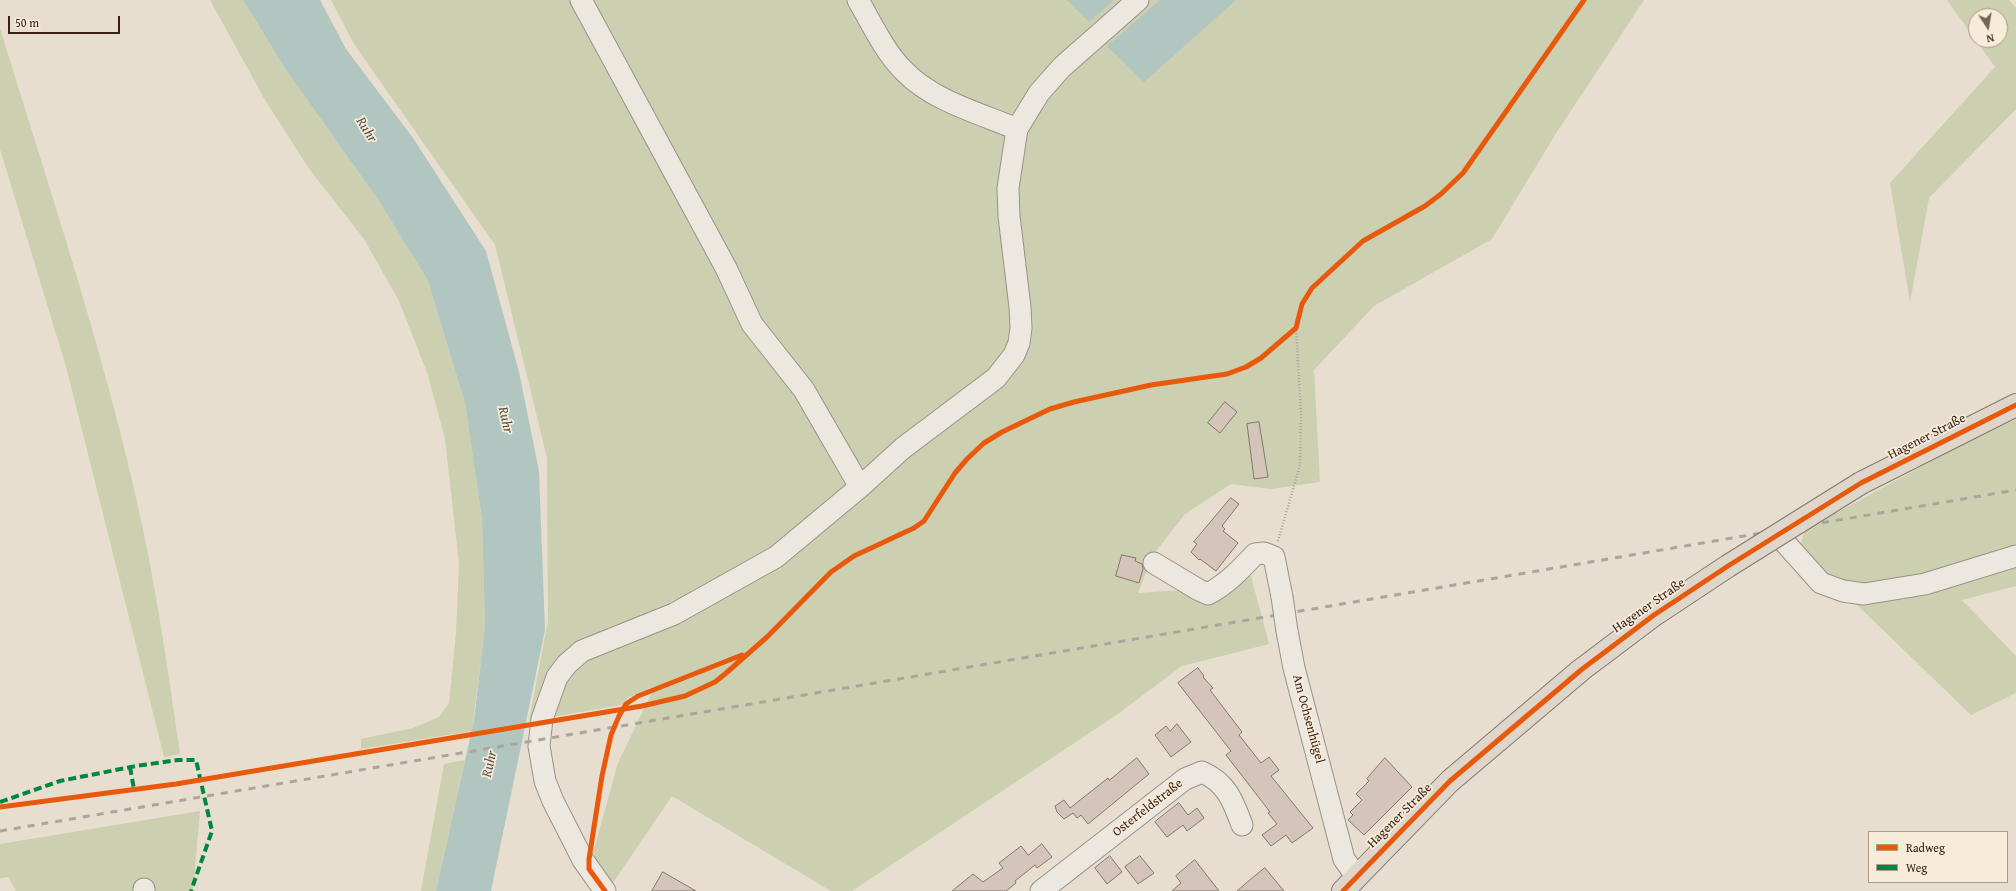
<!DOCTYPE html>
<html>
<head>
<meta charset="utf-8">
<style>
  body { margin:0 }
  #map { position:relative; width:2016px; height:891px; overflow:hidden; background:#e7decf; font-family:"Gentium Book Plus",serif }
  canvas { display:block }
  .legend { position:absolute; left:1868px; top:831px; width:140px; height:52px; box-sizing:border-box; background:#f6ecd9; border:1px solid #aa9b8b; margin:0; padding:5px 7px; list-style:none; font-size:12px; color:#392117 }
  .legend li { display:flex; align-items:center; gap:8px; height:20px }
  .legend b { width:20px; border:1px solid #aa9b8b }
  .north { position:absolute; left:1968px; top:8px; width:40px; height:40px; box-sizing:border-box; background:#f6ecd9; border:1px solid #aa9b8b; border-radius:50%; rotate:168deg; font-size:11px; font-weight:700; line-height:16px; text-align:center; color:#392117 }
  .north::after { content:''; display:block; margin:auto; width:14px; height:18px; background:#766357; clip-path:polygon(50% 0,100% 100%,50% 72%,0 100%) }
  .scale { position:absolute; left:8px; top:16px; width:112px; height:18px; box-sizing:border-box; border:2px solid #392117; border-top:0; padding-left:5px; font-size:12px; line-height:14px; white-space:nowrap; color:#392117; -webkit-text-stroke:3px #f6ecd9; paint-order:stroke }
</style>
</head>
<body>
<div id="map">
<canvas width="2016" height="891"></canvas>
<ul class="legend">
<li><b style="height:5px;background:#e8590c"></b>Radweg</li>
<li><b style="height:5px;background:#00873e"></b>Weg</li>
</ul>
<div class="north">N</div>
<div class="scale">50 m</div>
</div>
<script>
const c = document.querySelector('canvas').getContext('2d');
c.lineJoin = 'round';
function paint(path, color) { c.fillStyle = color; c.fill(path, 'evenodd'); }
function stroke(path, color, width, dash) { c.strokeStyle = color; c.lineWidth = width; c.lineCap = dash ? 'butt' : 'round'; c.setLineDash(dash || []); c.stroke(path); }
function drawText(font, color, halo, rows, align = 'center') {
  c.font = font + ' "Gentium Book Plus",serif'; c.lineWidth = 3.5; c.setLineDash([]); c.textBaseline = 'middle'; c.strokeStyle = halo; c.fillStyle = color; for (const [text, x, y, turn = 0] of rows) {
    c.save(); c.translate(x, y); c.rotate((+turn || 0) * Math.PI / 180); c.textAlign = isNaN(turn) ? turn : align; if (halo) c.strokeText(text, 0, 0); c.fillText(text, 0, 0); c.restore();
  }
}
const green = new Path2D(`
  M210 0H243L286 70 379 201 428 281 465 403 482 519 485 626 472 731 361 749V739L413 728 439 717 449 703 456 633 459 564 445 439 428 375 399 301 364 239 310 170 265 100Z
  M331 0H1644L1555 135 1492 239 1374 306 1314 370 1320 482 1271 489 1231 484 1185 514 1153 555 1138 593 1182 590 1251 576 1269 644 1182 666 1115 716 852 891H831L672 796 610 887 593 853 618 763 655 686 629 697 621 705 529 721 548 621 547 458 495 245 354 44Z
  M1947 0H2009L2016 8V109L1929 198 1910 302 1890 183 1995 67ZM1976 16H2000V40H1976Z
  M0 28C48 185 101 342 137 502 156 585 168 670 180 754L164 757 67 370 0 149Z
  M2016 419V553L1880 587 1830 582 1800 546 1805 530 1950 451Z
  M2016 562V586L1962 600 2016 656V693L1971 715 1851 599Z
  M465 760 436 891H421L444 764Z
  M200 811 193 891H16L8 877 0 878V844Z`);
const water = new Path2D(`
  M243 0H320L346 49 413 138 486 251 519 372 539 471 545 630 491 891H436L474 720 485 626 482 519 465 403 428 281 379 201 286 70Z
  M1067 0H1114L1089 22Z
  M1160 0H1236L1144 82 1107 46Z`);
const building = new Path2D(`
  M1225 402 1237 412 1220 433 1208 423Z
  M1259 422 1268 477 1254 479 1247 424Z
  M1231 498 1239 504 1222 526 1225 529 1223 531 1238 543 1216 571 1200 559 1199 560 1191 552 1197 544 1194 542Z
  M1122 555 1136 558 1135 561 1142 564 1143 569 1139 583 1116 576Z
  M1198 668 1204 676 1203 677 1213 688 1210 690 1242 732 1239 735 1261 763 1269 757 1279 770 1271 776 1313 828 1292 843 1286 835 1271 846 1262 835 1277 824 1268 813 1270 812 1226 755 1231 751 1178 683Z
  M1177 724 1191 742 1171 757 1155 735 1166 726 1170 731Z
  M1137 758 1149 774 1088 824 1081 815 1077 818 1073 813 1064 819 1057 812 1055 806 1064 800 1070 808 1108 778 1109 780Z
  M1385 758 1412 787 1364 835 1348 820 1353 815 1350 812 1362 800 1356 794 1369 781 1367 779Z
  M1179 803 1188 815 1197 808 1204 818 1187 831 1183 825 1167 837 1155 822Z
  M1042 844 1052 857 1037 868 1035 865 1015 881 1016 883 1006 891H952L973 874 983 882 1003 868 999 863 1021 846 1028 855Z
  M1110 856 1122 872 1107 884 1095 868Z
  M1140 856 1154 873 1138 884 1125 867Z
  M1195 860 1219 891H1172L1181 883 1176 876Z
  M1265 868 1284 891H1237L1251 879Z
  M663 872 696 891H652Z`);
const path = new Path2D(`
  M1278 541 1300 465 1301 415 1296 328`);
const minor = new Path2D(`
  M581 0 726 268 752 324 804 390 860 487
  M858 0C872 24 884 51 904 71 933 101 979 113 1017 129
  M1778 535 1821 583 1843 591 1864 594 1925 584 2016 556
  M1154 563 1199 590 1208 594C1227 584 1241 569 1255 554L1264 553 1274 557 1282 597
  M1287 631 1294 668 1344 859 1356 876
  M144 891V889
  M605 891 583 860 553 801 545 781 539 746 542 719 557 677 567 664 582 651 674 614 776 557 860 487 903 448 996 378 1014 355 1019 343 1021 328 1020 307 1009 216 1008 188 1017 129 1039 93 1062 67 1138 0
  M1041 891 1185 779 1202 772C1227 783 1233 801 1242 825`);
const major = new Path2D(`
  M1861 483 2016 405
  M1343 891 1450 781 1581 670 1654 615 1728 566`);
const rail = new Path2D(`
  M0 831 2016 490`);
const minorBridge = new Path2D(`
  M1282 597 1287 631`);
const majorBridge = new Path2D(`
  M1728 566 1861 483`);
const quiet = new Path2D(`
  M130 767 134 789
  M0 802 60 781 136 766 178 760H196L212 831 191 891`);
const cycleway = new Path2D(`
  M0 807 176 784 642 706 685 696 715 682 725 674 767 637 831 572 854 556 914 528 924 521 955 473 967 459 984 443 1002 432 1050 409 1074 402 1151 385 1227 374 1246 367 1261 358 1296 328 1302 304 1312 288 1363 241 1425 206 1441 194 1463 173 1584 0
  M605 891 589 869V859L602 776 611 735 619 716 626 704 638 696 742 655
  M1343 891 1450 781 1581 670 1654 615 1728 566 1861 483 2016 405`);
const streetNames = [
  ["Hagener Straße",1927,437,-27],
  ["Hagener Straße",1649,606,-35],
  ["Am Ochsenhügel",1308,719,75],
  ["Osterfeldstraße",1148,808,-38],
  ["Hagener Straße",1400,816,-45]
];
const waterNames = [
  ["Ruhr",366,130,58],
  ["Ruhr",505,420,77],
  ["Ruhr",490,764,-78]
];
paint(green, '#cccfb0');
paint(water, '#b2c6c1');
paint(building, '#d4c4ba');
stroke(building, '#817970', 1);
stroke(minor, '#9a9288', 23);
stroke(major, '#817970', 24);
stroke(path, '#aba59e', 2.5, [1, 2]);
stroke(minor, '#ece7df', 21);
stroke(major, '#ded6ca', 22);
stroke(rail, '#aba59e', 3, [7, 7]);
stroke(minorBridge, '#9a9288', 23, []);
stroke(majorBridge, '#817970', 24, []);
stroke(minorBridge, '#ece7df', 21);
stroke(majorBridge, '#ded6ca', 22);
stroke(quiet, '#00873e', 4, [8, 4]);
stroke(cycleway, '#e8590c', 5);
drawText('13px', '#392117', '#f6ecd9', streetNames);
drawText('italic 14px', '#575048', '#f6ecd9', waterNames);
</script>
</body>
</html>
